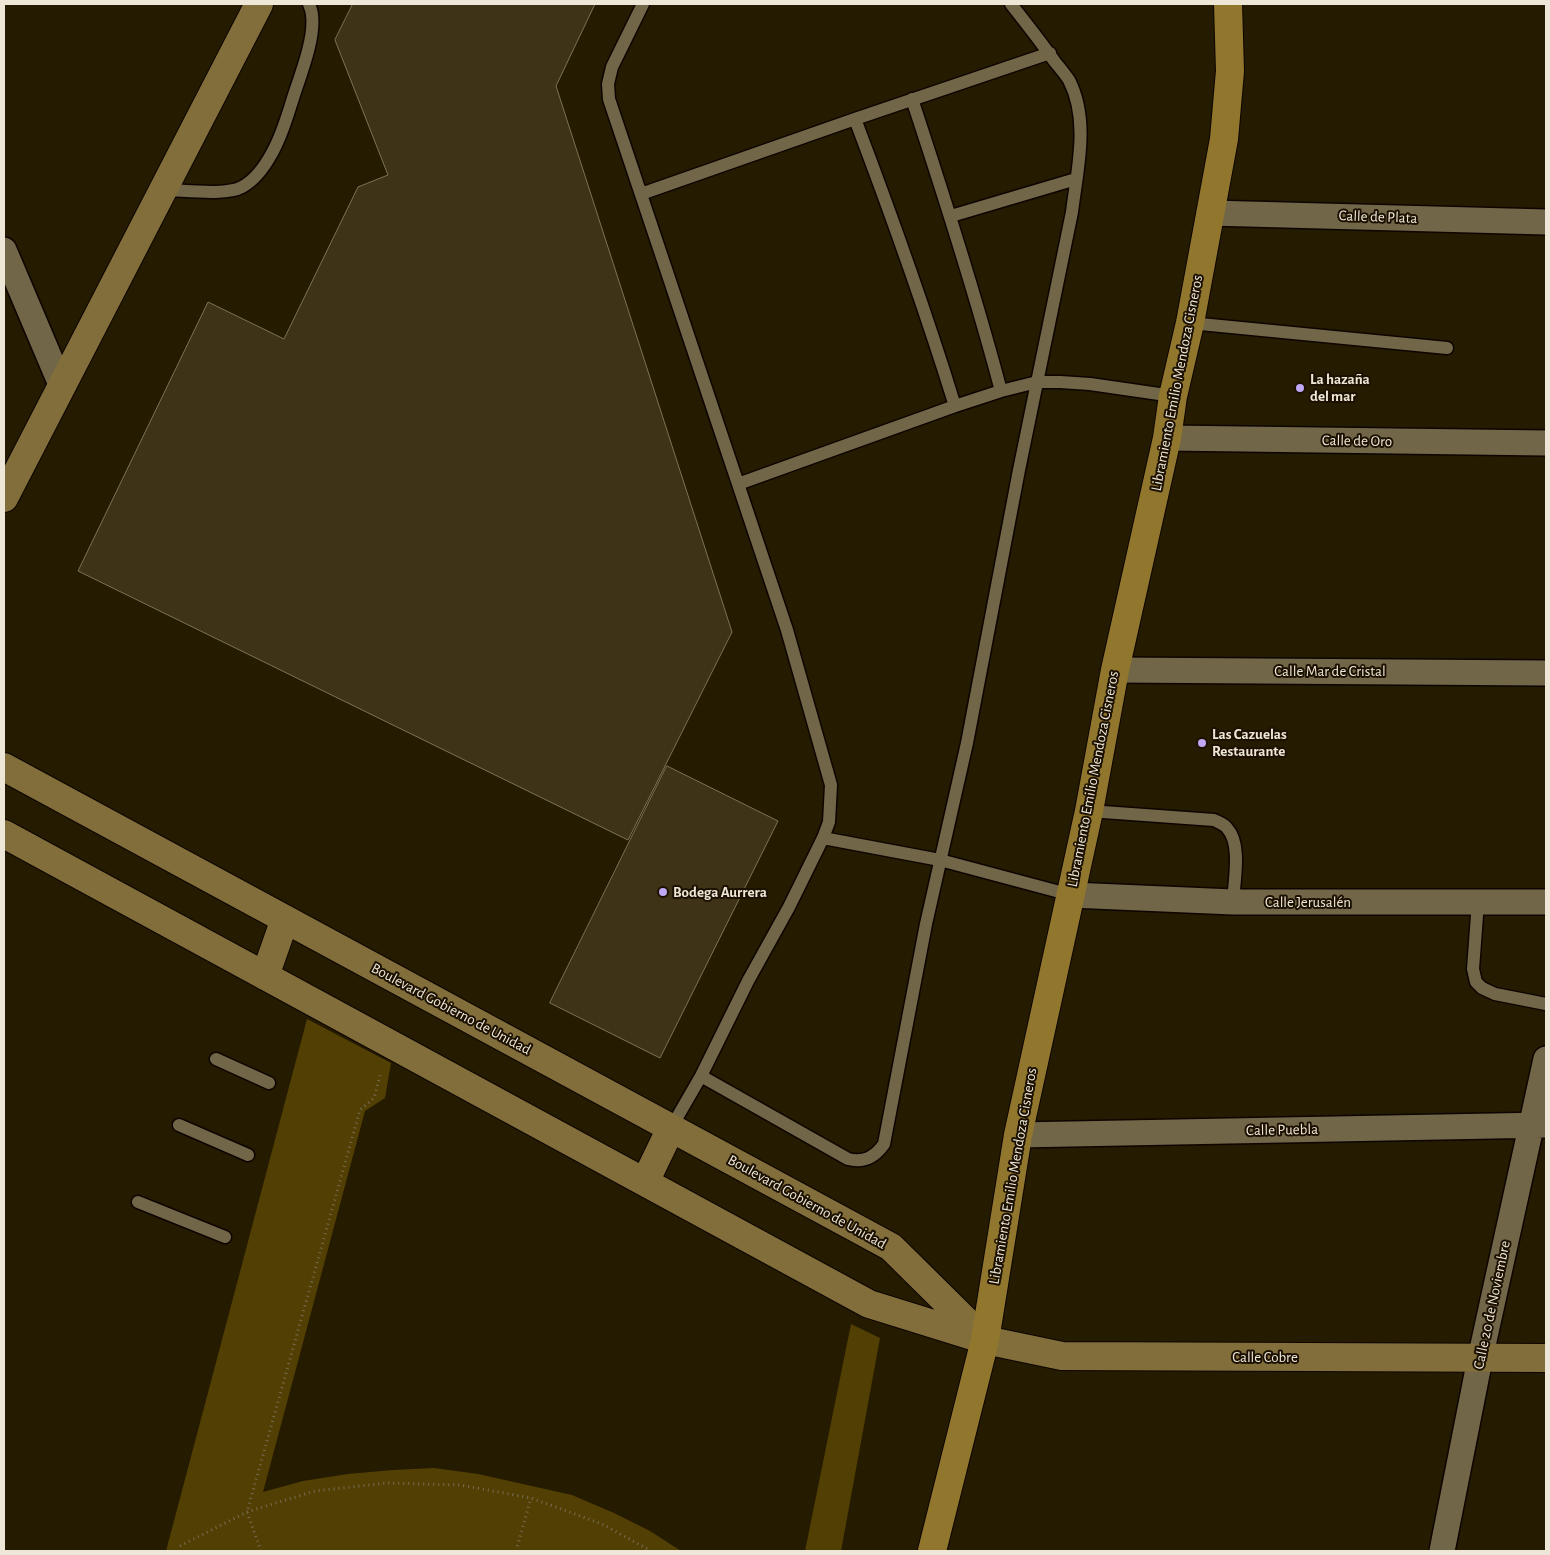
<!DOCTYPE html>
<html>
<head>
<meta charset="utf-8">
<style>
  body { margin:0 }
  #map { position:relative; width:1550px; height:1555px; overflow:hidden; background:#251b00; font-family:"Alegreya Sans",sans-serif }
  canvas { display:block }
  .frame { position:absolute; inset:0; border:5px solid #eee7d7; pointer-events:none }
</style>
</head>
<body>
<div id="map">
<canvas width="1550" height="1555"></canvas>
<div class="frame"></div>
</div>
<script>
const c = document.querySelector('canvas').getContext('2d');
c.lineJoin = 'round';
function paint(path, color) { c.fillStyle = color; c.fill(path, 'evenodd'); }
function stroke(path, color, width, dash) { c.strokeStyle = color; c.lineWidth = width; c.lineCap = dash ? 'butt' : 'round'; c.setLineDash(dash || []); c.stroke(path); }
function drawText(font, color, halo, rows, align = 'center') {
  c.font = font + ' "Alegreya Sans",sans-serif'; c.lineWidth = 4; c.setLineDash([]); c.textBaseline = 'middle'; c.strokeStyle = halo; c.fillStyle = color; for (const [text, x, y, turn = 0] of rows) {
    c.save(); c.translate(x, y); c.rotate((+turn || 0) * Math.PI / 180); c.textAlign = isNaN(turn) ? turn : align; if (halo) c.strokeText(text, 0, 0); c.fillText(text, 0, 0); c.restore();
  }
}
const green = new Path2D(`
  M307 1019 391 1063 385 1098 365 1111 263 1492 303 1481 348 1474 393 1470 434 1468 478 1474 572 1495 614 1513 650 1531 681 1551H166Z
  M851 1324 880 1338 841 1551H805Z`);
const building = new Path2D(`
  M353 4H595L556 86 732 632 628 840 78 571 208 302 284 339 358 187 388 175 335 40Z
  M667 766 778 821 660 1058 550 1003Z`);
const path = new Path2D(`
  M180 1546 247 1512 315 1491 387 1483 460 1485 531 1498 602 1524 651 1551
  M261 1551 247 1512 360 1110 374 1098 381 1072
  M516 1551 531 1498`);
const lane = new Path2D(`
  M643 4 612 67 608 84 609 99 787 630 831 785 829 822 823 838 789 907 748 981 701 1076 671 1128
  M912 99C944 196 975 292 1001 391
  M855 119C891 214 925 309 955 406
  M163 190C183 190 226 196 242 187 255 180 265 166 272 153 283 134 288 113 295 92 302 71 315 37 312 15 312 11 310 7 309 4
  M641 194 855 119 1050 53
  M951 216 1076 179
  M1190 323 1447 348
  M738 484 955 406 1001 391 1037 382H1060L1090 384 1173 396
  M1089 811 1214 820C1218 822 1224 824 1227 828 1242 844 1234 881 1233 902
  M823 838 940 860 1071 895
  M1478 902 1473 969 1476 982 1482 988 1495 994 1546 1004
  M216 1059 269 1083
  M701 1076 848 1159C864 1163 875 1157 884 1144L926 924 967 743 1019 470 1072 212C1077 170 1090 121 1069 80 1065 74 1060 68 1055 62 1041 42 1026 23 1011 4
  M179 1125 248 1155
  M138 1202 225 1237`);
const street = new Path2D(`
  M1210 213 1546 222
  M4 250 62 387
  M1167 438 1546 443
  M1115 670 1546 673
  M1071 895 1233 902H1546
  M1018 1135 1546 1125
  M1442 1551 1480 1359 1546 1059`);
const secondary = new Path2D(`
  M4 498 259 4
  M4 767 891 1247 982 1337
  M4 834 869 1304 985 1340 1062 1356 1546 1358
  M265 976 285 919
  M645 1182 671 1128`);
const primary = new Path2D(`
  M932 1551 985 1340 1018 1135 1089 811 1115 670 1167 438 1173 396 1190 323 1224 139 1230 71 1228 4`);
const markers = [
  [1300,388,5,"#c0a8f4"],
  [1202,743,5,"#c0a8f4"],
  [663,892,5,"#c0a8f4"]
];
const streetNames = [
  ["Calle de Plata",1378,217,2],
  ["Libramiento Emilio Mendoza Cisneros",1177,383,-79],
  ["Calle de Oro",1357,441,1],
  ["Calle Mar de Cristal",1330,671],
  ["Libramiento Emilio Mendoza Cisneros",1093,779,-79],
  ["Calle Jerusalén",1308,902],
  ["Boulevard Gobierno de Unidad",451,1009,28],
  ["Calle Puebla",1282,1130,-1],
  ["Libramiento Emilio Mendoza Cisneros",1013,1176,-80],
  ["Boulevard Gobierno de Unidad",807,1202,29],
  ["Calle 20 de Noviembre",1492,1305,-78],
  ["Calle Cobre",1265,1357]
];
const poiNames = [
  ["La hazaña",1310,379],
  ["del mar",1310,396],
  ["Las Cazuelas",1212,734],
  ["Restaurante",1212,751],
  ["Bodega Aurrera",673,892]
];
paint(green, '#523f03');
paint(building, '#3e3316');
stroke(building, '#7f7254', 1);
stroke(lane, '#0e0500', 15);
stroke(street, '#0e0500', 28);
stroke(secondary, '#0e0500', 30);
stroke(primary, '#0e0500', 30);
stroke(path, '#766d56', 3, [1, 4]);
stroke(lane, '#726648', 12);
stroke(street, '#726648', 25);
stroke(secondary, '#816e3a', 28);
stroke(primary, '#91772d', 28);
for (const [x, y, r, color] of markers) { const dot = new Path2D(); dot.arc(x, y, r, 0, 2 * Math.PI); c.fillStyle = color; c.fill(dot); stroke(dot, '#1c1100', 2); }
drawText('15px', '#eee7d7', '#1c1100', streetNames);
drawText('bold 15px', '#eee7d7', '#1c1100', poiNames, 'left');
</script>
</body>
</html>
